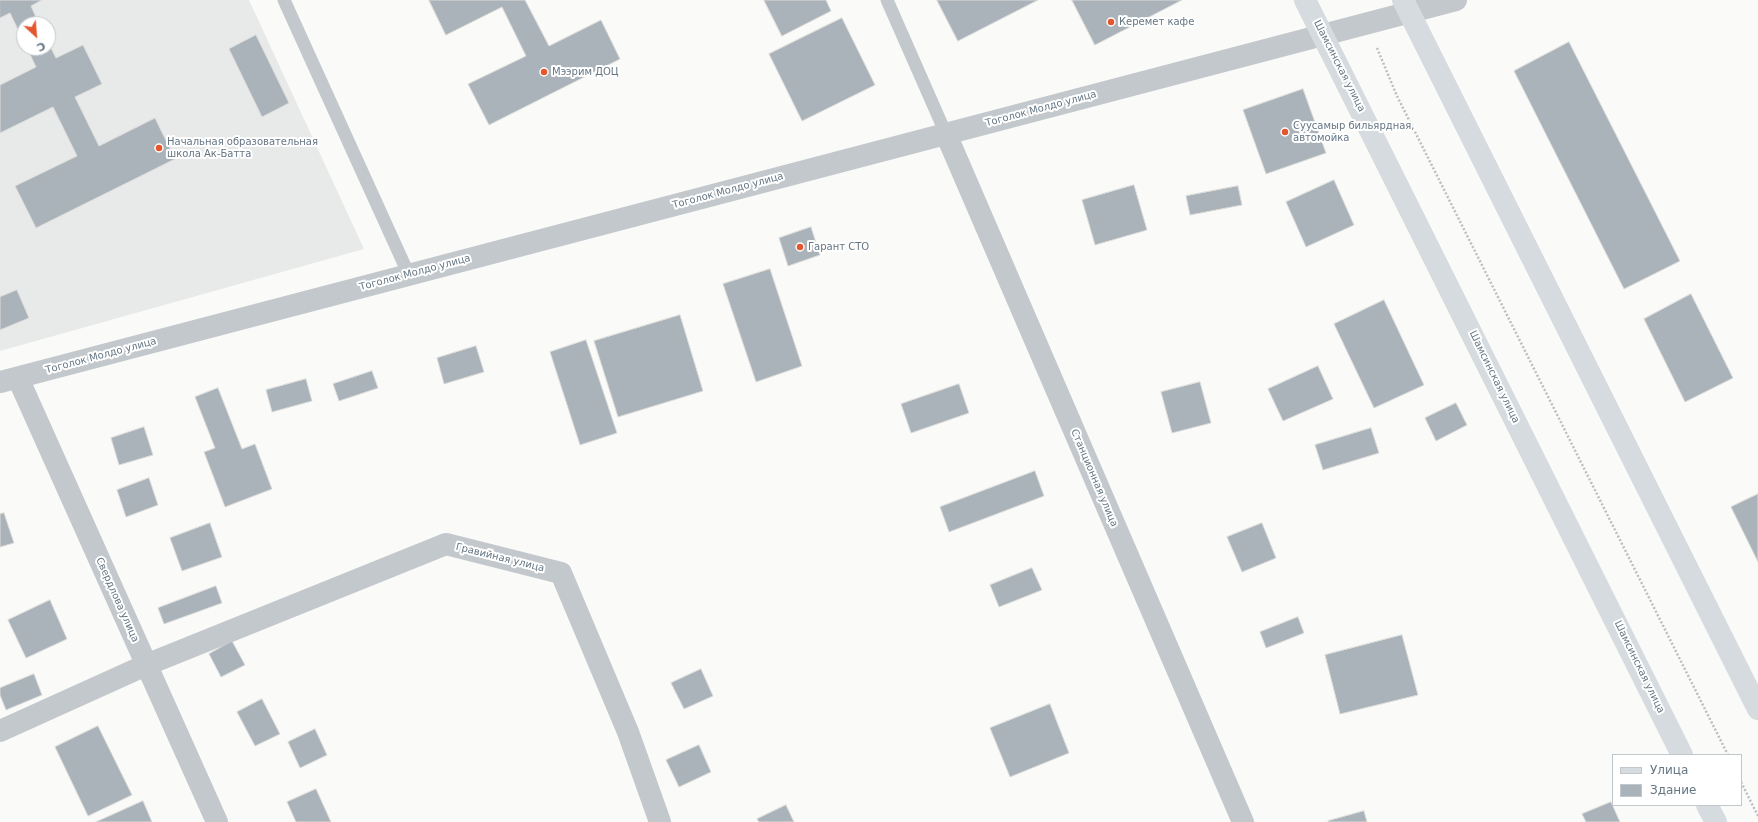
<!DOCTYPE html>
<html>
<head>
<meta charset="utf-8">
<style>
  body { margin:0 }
  #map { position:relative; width:1758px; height:822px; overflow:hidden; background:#fafaf8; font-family:"DejaVu Sans",sans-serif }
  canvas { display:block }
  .legend { position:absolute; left:1612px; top:754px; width:130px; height:52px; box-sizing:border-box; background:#fff; border:1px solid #c1c8cd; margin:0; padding:5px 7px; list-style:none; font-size:12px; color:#657683 }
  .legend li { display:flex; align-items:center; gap:8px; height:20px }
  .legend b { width:20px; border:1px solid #c1c8cd }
  .north { position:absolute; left:16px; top:16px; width:40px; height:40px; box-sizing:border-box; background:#fff; border:1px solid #c1c8cd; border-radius:50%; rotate:154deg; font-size:11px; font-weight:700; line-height:16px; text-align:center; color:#657683 }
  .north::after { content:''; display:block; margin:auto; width:14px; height:18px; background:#e4572e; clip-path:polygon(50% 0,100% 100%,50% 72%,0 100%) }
</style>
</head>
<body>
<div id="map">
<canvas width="1758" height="822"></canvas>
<ul class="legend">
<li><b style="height:5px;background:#d6dbdf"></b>Улица</li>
<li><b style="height:11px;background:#aab3b9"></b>Здание</li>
</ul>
<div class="north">С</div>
</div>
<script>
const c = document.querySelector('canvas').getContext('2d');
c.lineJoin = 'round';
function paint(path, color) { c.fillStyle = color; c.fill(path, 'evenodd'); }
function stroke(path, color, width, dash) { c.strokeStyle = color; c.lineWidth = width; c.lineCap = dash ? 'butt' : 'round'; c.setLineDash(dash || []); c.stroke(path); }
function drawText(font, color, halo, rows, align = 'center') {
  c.font = font + ' "DejaVu Sans",sans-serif'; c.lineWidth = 4; c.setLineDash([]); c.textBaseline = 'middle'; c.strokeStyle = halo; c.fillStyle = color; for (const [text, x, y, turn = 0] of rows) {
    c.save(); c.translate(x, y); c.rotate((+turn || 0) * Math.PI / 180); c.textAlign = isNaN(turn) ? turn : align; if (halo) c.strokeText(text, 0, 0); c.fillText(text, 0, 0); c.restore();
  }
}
const built = new Path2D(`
  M0 0H249L364 249 0 351ZM24 24H48V48H24Z`);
const building = new Path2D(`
  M0 0H42L31 6 39 24H24V42L10 13 0 18Z
  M429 0H525L549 46 601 20 620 59 489 125 468 84 526 56 502 7 446 35Z
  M764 0H826L831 11 782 36Z
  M937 0H1038L958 41Z
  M1072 0H1182L1095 45Z
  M842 18 875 85 802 121 769 54Z
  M256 35 289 103 262 117 229 49Z
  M48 42 56 58 83 45 102 84 75 97 99 146 155 118 175 159 36 228 15 186 77 156 53 107 0 133V85L36 67 27 48H48Z
  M1569 42 1680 261 1624 289 1514 71Z
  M1303 89 1326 153 1266 174 1243 110Z
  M1334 180 1354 225 1306 247 1286 202Z
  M1134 185 1147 230 1095 245 1082 200Z
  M1238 186 1242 205 1190 215 1186 196Z
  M811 227 820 255 788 266 779 238Z
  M770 269 802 366 756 382 723 284Z
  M17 290 29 318 0 330V297Z
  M1691 294 1733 378 1685 402 1644 319Z
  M1384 300 1424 385 1374 408 1334 324Z
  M680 315 703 391 618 417 594 341Z
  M586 340 617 433 580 445 550 352Z
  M476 346 484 372 444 384 437 358Z
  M1318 366 1333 399 1283 421 1268 389Z
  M372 371 378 388 339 401 333 384Z
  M306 379 312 401 272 412 266 390Z
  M1200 382 1211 423 1172 433 1161 392Z
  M959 384 969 413 911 433 901 404Z
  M218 388 242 449 255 444 272 489 225 507 204 452 215 448 195 397Z
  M1456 403 1467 425 1436 441 1425 418Z
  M144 427 153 455 119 465 111 438Z
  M1371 428 1379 453 1323 470 1315 445Z
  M1035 471 1044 496 949 532 940 507Z
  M149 478 158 505 126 517 117 490Z
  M1758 494V562L1731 507Z
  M4 513 14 543 0 547V514Z
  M210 523 222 557 182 571 170 538Z
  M1262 523 1276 558 1242 572 1227 537Z
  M1032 568 1042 590 999 607 990 585Z
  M216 586 222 603 164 624 158 608Z
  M50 600 67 639 26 658 8 620Z
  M1298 617 1304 633 1266 648 1260 632Z
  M1402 635 1418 695 1340 714 1325 655Z
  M232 641 245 665 221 677 209 654Z
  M701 669 713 696 684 709 671 683Z
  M34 674 42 695 6 710 0 695V688Z
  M262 699 280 734 255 746 237 712Z
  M1050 704 1069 753 1010 777 990 728Z
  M98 726 132 795 88 816 55 747Z
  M315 729 327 755 300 768 288 742Z
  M699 745 711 772 679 787 666 760Z
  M316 789 331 822H296L287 802Z
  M143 801 152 822H96Z
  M1611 802 1620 822H1586L1582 814Z
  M786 805 794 822H759L757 819Z
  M1364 811 1367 822H1328V821Z`);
const path = new Path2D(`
  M1377 48 1397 96 1728 755
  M1741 782 1758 816`);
const lane = new Path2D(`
  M284 0 409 275
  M887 0 946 134`);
const street = new Path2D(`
  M946 134 1243 822
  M18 378 217 822
  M0 382 1456 0
  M0 731 146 665 446 544 561 573 628 732 660 822`);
const secondary = new Path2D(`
  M1305 0 1682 755
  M1403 0 1758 709
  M1707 805 1716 822`);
const markers = [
  [1111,22,4,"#e4572e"],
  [544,72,4,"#e4572e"],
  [1285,132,4,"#e4572e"],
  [159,148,4,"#e4572e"],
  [800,247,4,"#e4572e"]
];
const poiNames = [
  ["Керемет кафе",1119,22],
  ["Мээрим ДОЦ",552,72],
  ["Суусамыр бильярдная,",1293,126],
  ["автомойка",1293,138],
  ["Начальная образовательная",167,142],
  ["школа Ак-Батта",167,154],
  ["Гарант СТО",808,247]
];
const streetNames = [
  ["Шамсинская улица",1339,66,63],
  ["Тоголок Молдо улица",1041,109,-15],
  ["Тоголок Молдо улица",728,191,-15],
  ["Тоголок Молдо улица",415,273,-15],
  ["Тоголок Молдо улица",101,356,-15],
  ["Шамсинская улица",1494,377,64],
  ["Станционная улица",1094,478,67],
  ["Гравийная улица",500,558,14],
  ["Свердлова улица",117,600,66],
  ["Шамсинская улица",1639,667,64]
];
paint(built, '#e8e9e9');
paint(building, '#aab3b9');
stroke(building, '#dcdcda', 1);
stroke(path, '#bbbfc2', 2.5, [2, 2]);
stroke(lane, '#c3c8cc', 13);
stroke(street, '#c3c8cc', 22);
stroke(secondary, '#d6dbdf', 22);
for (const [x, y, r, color] of markers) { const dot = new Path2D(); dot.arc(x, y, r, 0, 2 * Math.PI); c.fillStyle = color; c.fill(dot); stroke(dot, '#fff', 1.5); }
drawText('10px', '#657683', '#fff', poiNames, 'left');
drawText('10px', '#657683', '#fff', streetNames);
</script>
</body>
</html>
